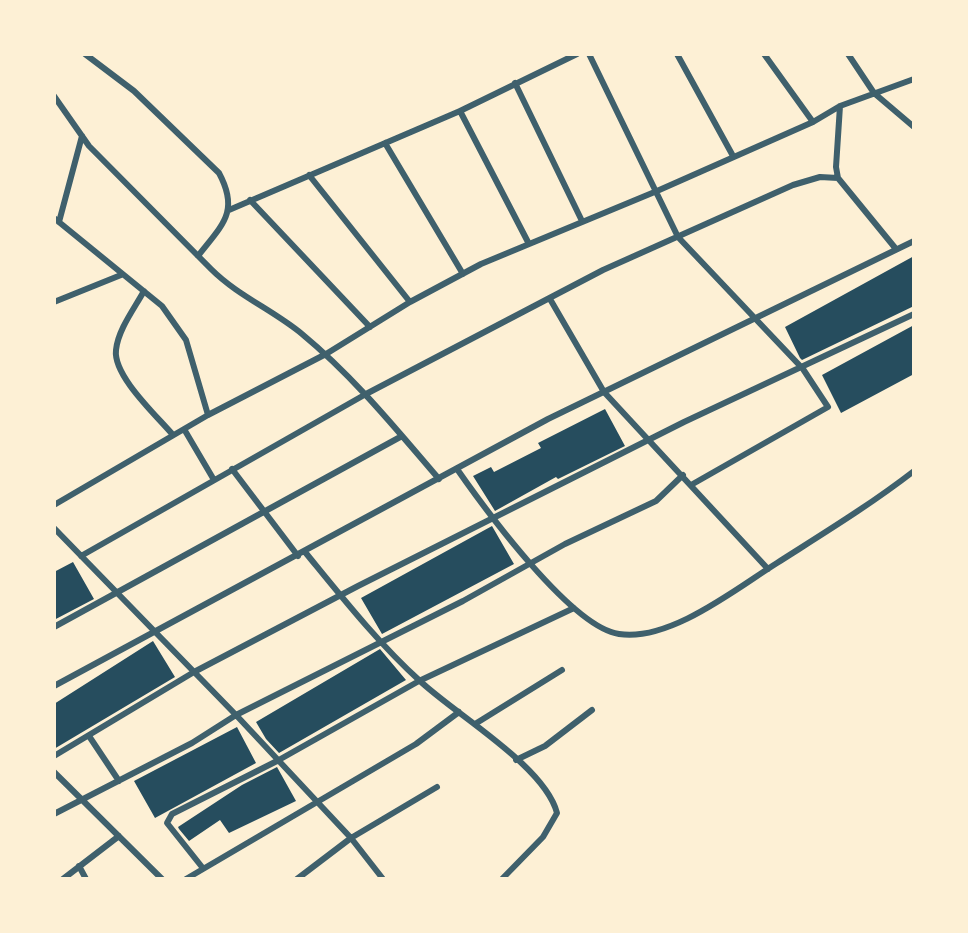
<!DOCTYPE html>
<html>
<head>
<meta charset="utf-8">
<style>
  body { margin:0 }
  #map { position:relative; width:968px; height:933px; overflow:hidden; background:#fdf0d5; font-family:"IBM Plex Sans",sans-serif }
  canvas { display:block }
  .frame { position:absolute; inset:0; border:56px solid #fdf0d5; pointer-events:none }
</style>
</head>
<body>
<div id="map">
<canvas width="968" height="933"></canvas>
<div class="frame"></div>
</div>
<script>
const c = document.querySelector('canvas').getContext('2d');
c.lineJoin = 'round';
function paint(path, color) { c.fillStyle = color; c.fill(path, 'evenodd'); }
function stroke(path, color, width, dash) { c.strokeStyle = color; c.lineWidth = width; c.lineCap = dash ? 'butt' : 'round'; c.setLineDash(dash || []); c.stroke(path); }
const building = new Path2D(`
  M914 256V306L802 360 800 358 785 327Z
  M914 325V374L841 413 822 375Z
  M605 409 625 446 558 479 556 477 495 511 473 476 491 467 494 472 541 448 538 443Z
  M492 526 514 564 382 634 361 598Z
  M73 562 94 599 54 620V572Z
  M153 641 175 677 54 749V704Z
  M380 649 406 680 279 753 266 739 256 722Z
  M237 727 256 763 155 818 134 781Z
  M277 767 296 801 229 833 220 820 189 841 179 829 178 827 242 785Z`);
const minor = new Path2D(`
  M85 54 134 91 219 173C240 212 222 225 198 256
  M589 54 678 237 803 369 828 407 691 485
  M677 54 733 156
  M764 54 813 122
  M848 54 874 93 914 127
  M515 83 582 221
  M54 96 89 146 211 269C238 296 273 310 302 334 354 377 396 429 439 479
  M840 106 836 167 838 178 896 249
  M460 111 529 244
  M385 143 463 274
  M309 175 410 302
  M250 200 370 327
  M229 210 460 111 577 54
  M54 218 162 306 186 340 208 415
  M59 222 82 136
  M144 291C134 309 118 330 116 350 113 376 157 416 173 435
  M550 299 604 392 768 569
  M54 302 121 275
  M184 429 214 480
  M232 469 298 556
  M457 469C485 509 571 627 619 634 670 642 737 588 777 563 824 533 870 505 914 471
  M54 505 208 415 326 354 410 302 481 264 657 191 813 122 840 106 914 79
  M54 528 236 715 351 838 383 879
  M305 552C341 596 378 643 420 681 456 715 545 766 557 813L543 837 502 879
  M81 556 366 394 603 270 793 185 820 177 838 178
  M54 627 402 436
  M54 686 548 419 914 241
  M475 724 562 670
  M89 736 119 781
  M54 756 194 672 358 586 684 422 914 314
  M516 760 545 746 592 710
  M54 772 162 879
  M54 814 192 743 236 715 463 601 565 544 656 501 683 475
  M79 866 86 879
  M202 867 167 823 172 814 277 761 419 681 574 608
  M63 879 119 836
  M186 879 416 744 459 712
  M297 879 351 838 437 787`);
paint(building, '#264d5e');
stroke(minor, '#3f606c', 6);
</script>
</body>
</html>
